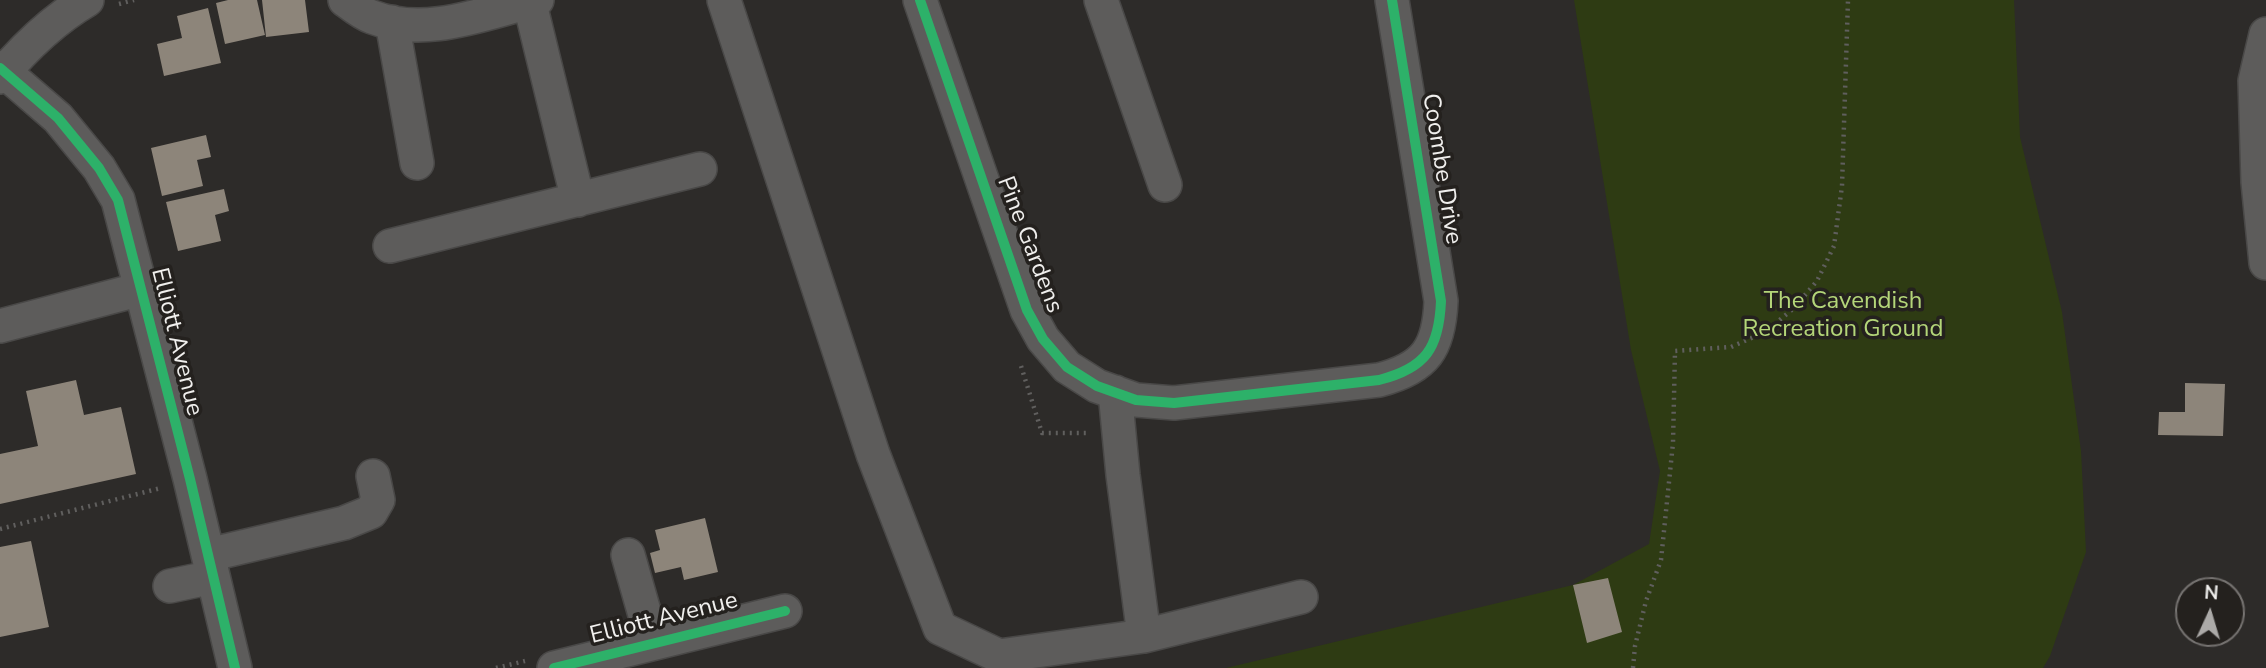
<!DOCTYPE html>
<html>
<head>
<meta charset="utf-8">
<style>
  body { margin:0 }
  #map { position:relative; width:2266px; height:668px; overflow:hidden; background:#2d2b29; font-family:"Nunito Sans",sans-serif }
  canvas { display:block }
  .north { position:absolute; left:2175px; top:577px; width:70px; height:70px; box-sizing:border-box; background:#24211e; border:2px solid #767371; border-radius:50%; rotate:4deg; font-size:19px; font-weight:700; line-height:28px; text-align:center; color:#f0efed }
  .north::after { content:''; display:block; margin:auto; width:24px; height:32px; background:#acaaa8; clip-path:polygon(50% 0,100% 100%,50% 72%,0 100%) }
</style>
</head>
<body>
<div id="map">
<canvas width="2266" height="668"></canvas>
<div class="north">N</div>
</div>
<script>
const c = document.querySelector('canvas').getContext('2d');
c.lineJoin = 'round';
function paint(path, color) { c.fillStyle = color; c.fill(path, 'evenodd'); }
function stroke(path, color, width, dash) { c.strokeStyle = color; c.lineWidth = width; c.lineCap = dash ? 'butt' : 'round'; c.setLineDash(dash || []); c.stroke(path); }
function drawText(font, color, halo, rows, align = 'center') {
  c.font = font + ' "Nunito Sans",sans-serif'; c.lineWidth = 7; c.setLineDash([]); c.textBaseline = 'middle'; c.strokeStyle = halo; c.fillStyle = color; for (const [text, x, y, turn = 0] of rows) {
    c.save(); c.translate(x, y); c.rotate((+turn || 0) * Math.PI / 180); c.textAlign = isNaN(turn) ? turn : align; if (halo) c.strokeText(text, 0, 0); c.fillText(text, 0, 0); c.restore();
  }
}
const green = new Path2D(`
  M1574 0H2014L2020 137 2062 312 2081 451 2086 552 2050 656 2043 668H1226L1573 585 1649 544 1660 471 1631 350Z`);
const building = new Path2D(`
  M228 0H257L265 35 225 44 216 3Z
  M262 0H305L309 32 266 37Z
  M208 8 221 63 164 76 157 44 182 38 177 16Z
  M206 135 211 157 197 160 203 186 162 196 151 148Z
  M224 189 229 211 215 215 221 241 178 251 166 202Z
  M76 380 84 415 121 407 136 474 0 504V454L38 446 26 391Z
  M2185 383 2225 384 2223 436 2158 435 2159 412H2185Z
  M705 518 718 572 684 580 681 567 655 573 650 553 660 550 655 530Z
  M31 541 49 627 0 637V547Z
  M1608 578 1622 632 1587 643 1573 585Z`);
const path = new Path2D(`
  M119 4 134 0
  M1021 366 1042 433H1089
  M0 529 161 488
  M496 668 525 661
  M1633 668 1635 646 1646 601 1661 560 1673 443 1675 351 1731 347 1765 332 1794 308 1817 281 1834 246 1842 186 1848 0`);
const minor = new Path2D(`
  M345 0C353 6 363 14 372 17 426 38 484 13 537 0
  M529 0 578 200
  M724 0 873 454 940 628 999 656 1144 636 1123 475 1115 392
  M920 0 1027 310 1043 339 1067 367 1097 386 1136 400 1174 403 1379 380C1426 368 1439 348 1441 301L1392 0
  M1101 0 1165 185
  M392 22 417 163
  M2266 34 2255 81 2258 182 2266 263
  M0 68 58 118 99 168 118 200 190 479 235 668
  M0 77C25 47 53 20 87 0
  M390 246 700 169
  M0 326 141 289
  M208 555 344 523 371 512 378 500 373 476
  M628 555 653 643
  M170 586 213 577
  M1144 636 1301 597
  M554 668 785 611`);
const cycleway = new Path2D(`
  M920 0 1027 310 1043 339 1067 367 1097 386 1136 400 1174 403 1379 380C1426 368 1439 348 1441 301L1392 0
  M0 68 58 118 99 168 118 200 190 479 235 668
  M554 668 785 611`);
const streetNames = [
  ["Coombe Drive",1441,169,81],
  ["Pine Gardens",1029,245,69],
  ["Elliott Avenue",176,342,76],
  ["Elliott Avenue",664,619,-14]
];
const parkNames = [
  ["The Cavendish",1843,302],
  ["Recreation Ground",1843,330]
];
paint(green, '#2e3b13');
paint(building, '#8d857a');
stroke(minor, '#494847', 36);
stroke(path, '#605f5e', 4.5, [2, 5]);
stroke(minor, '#5d5c5b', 33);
stroke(cycleway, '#2db169', 10);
drawText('24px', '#f0efed', '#24211e', streetNames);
drawText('24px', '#b4d679', '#24211e', parkNames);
</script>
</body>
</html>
